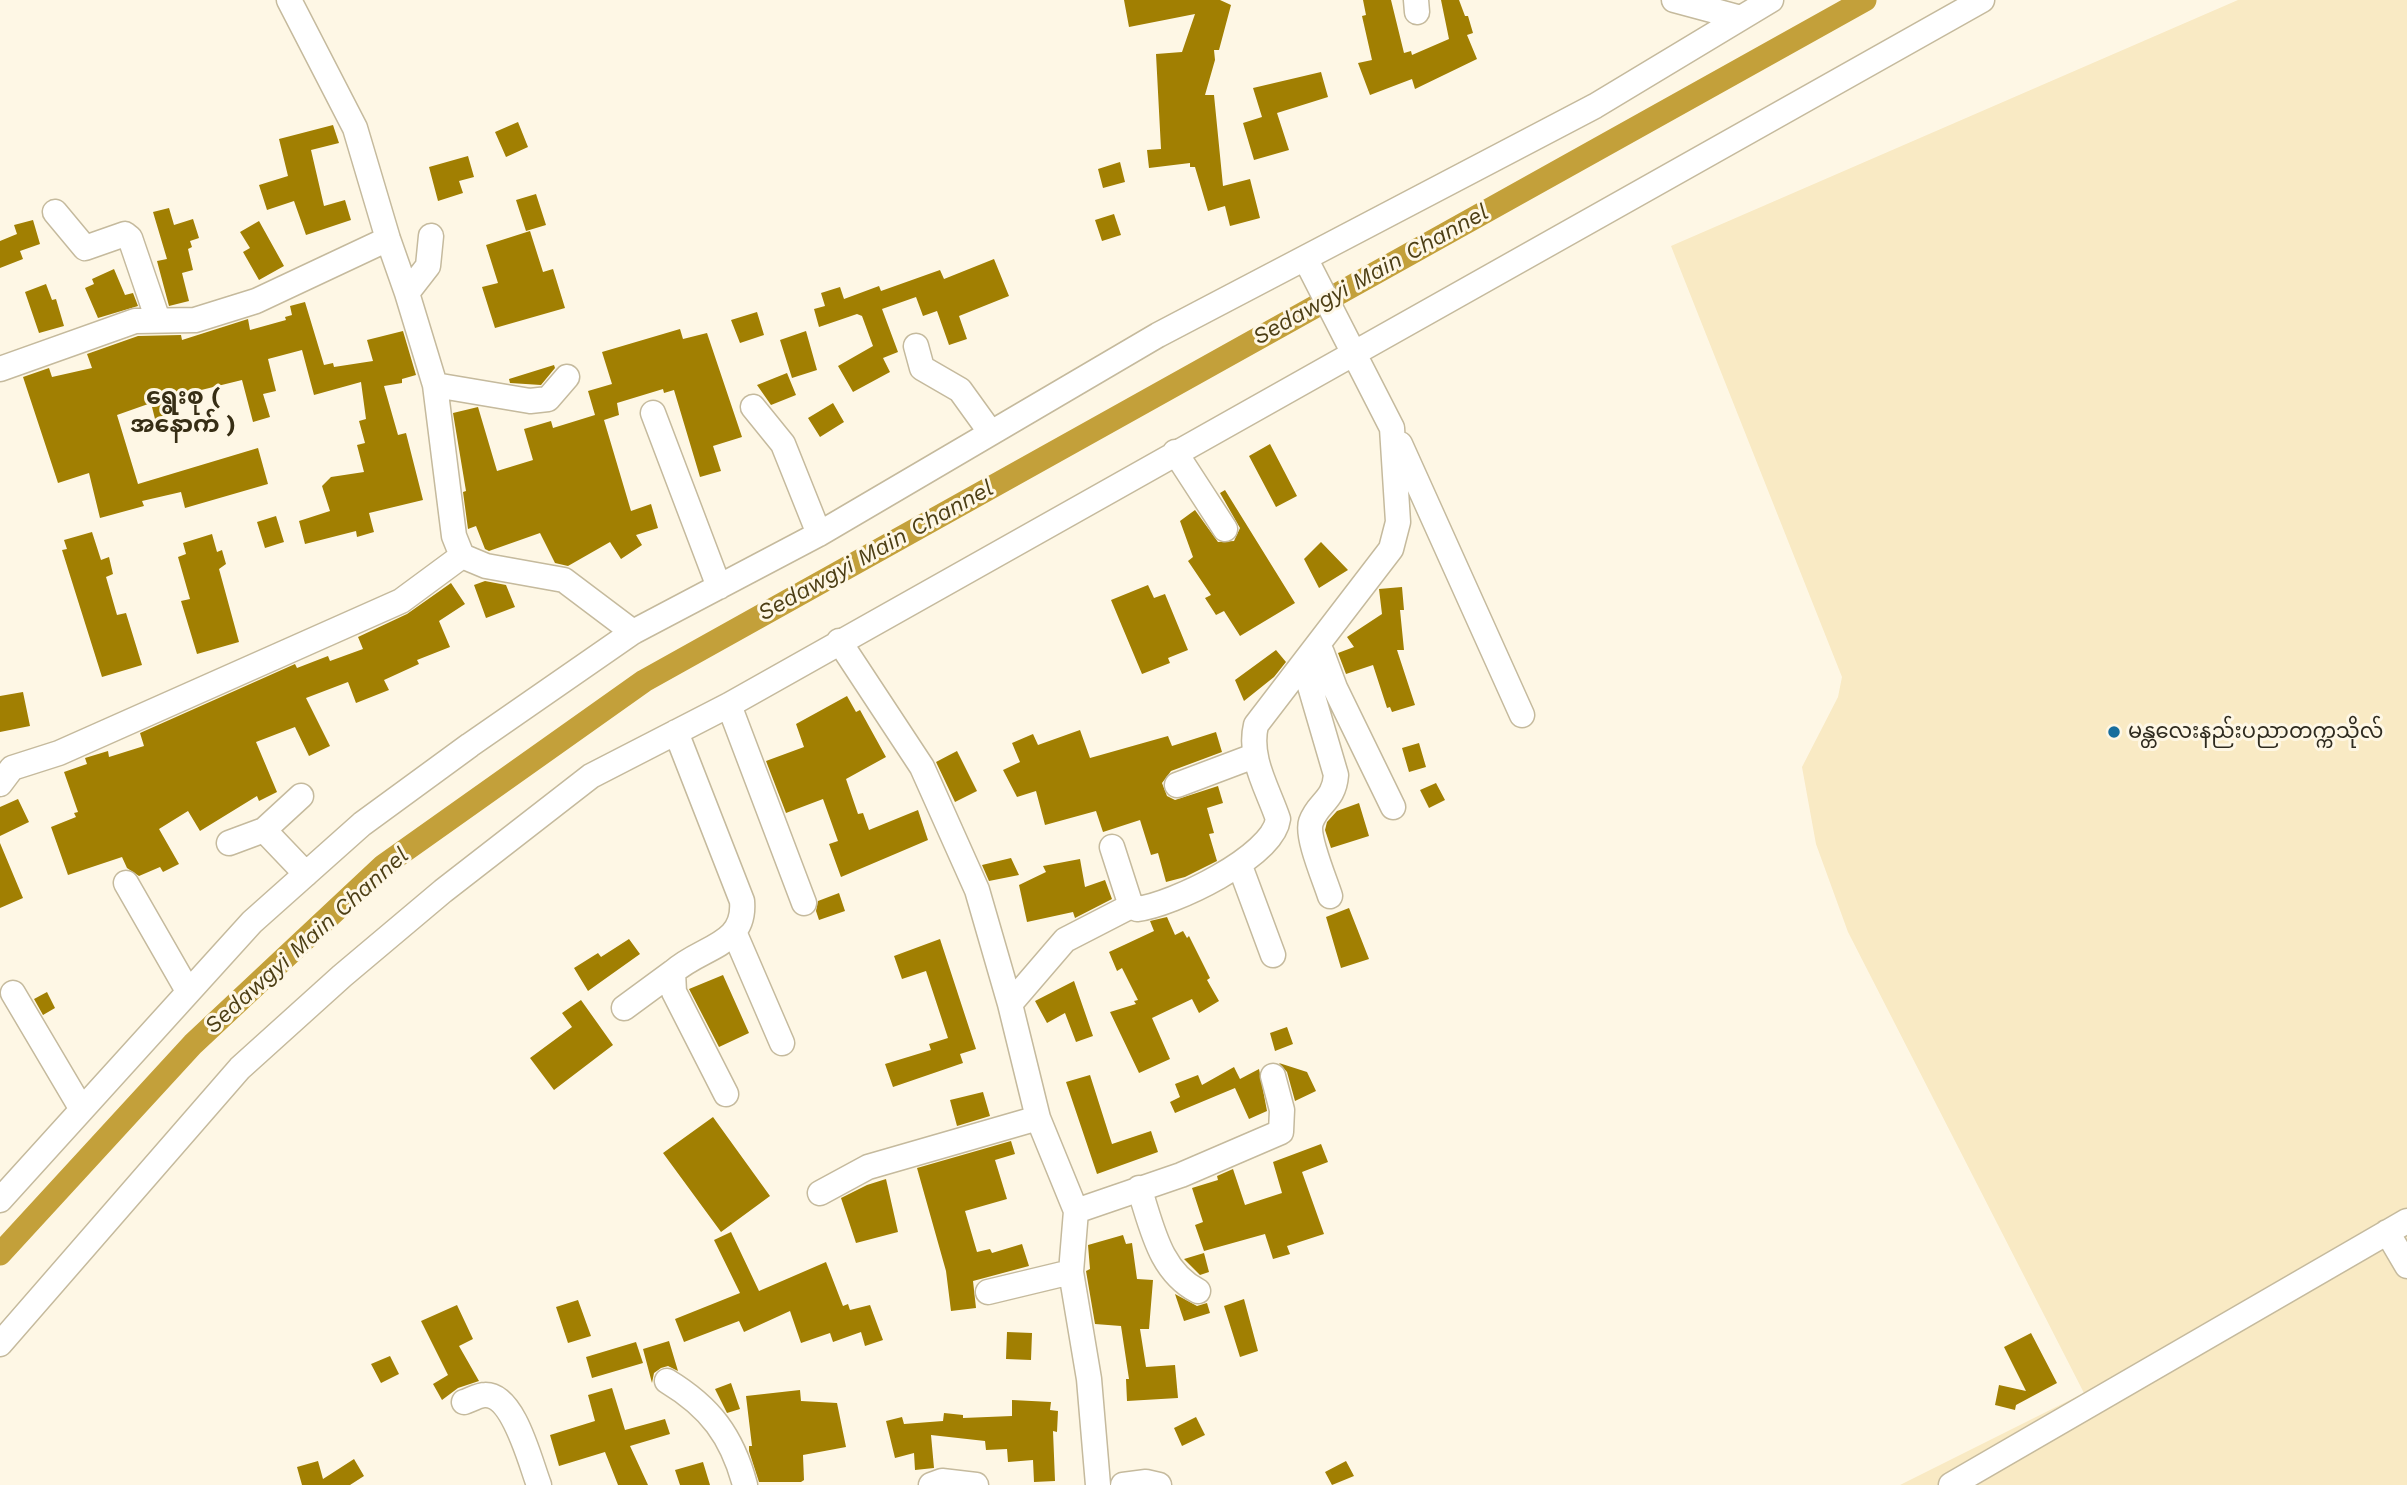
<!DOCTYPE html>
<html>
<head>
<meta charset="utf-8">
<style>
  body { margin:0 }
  canvas { display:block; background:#fef7e5 }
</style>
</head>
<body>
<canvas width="2407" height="1485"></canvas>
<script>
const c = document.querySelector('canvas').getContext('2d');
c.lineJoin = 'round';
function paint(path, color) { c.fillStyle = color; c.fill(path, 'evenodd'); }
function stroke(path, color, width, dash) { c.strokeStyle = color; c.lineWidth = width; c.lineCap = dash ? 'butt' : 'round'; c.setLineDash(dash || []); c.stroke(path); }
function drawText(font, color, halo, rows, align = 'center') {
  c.font = font + ' "Work Sans","Noto Sans Myanmar",sans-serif'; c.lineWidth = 6; c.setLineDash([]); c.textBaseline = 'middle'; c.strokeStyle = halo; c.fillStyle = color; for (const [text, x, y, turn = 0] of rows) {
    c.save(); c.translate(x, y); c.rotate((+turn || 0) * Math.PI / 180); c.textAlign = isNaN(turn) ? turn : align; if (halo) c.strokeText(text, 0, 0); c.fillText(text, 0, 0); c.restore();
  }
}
const built = new Path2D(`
  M2238 0H2407V1485H1900L2084 1393 1848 932 1816 844 1802 767 1838 697 1842 677 1671 246Z`);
const canal = new Path2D(`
  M0 1254 193 1044 383 866 644 681 1865 0`);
const building = new Path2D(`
  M1124 0H1220L1231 5 1219 50H1214L1215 60 1205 95H1214L1223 186 1250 179 1260 218 1230 226 1225 206 1208 211 1195 167H1190V163L1149 168 1147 150 1161 149 1156 54 1182 52 1195 14 1129 27Z
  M1363 0H1391L1404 53 1411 51 1412 55 1449 39 1441 0H1459L1465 16H1468L1473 33 1467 35 1477 59 1415 89 1412 79 1370 95 1358 63 1372 60 1362 16 1366 15Z
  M1321 72 1328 97 1277 113 1289 150 1254 160 1243 123 1262 117 1253 88Z
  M518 122 528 147 506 157 495 132Z
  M333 125 339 143 311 150 324 206 345 200 351 220 306 235 294 201 267 210 259 185 288 176 279 139Z
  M468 156 474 177 459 181 463 193 438 201 429 167Z
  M1120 162 1125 182 1103 188 1098 169Z
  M536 194 546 225 526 231 516 200Z
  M169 208 174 225 193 219 199 238 190 241 192 247 188 249 193 270 182 273 189 301 169 306 157 261 167 259 153 212Z
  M1114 214 1121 235 1102 241 1095 220Z
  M33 220 40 244 20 251 23 259 0 268V241L17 234 14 225Z
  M259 221 284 266 259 280 243 252 250 248 240 232Z
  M530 231 543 272 553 269 565 308 495 328 482 287 498 283 486 245Z
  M994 259 1009 296 959 316 967 339 949 345 937 311 923 316 916 297 882 309 898 352 883 358 890 372 853 392 838 366 873 346 862 316 857 314 819 327 814 309 825 306 821 293 840 287 844 299 879 286 881 291 940 270 944 279Z
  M114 269 125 295 133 293 138 306 98 318 85 288 94 284 92 279Z
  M46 284 52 300 56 299 64 326 39 333 25 292Z
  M305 302 324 365 333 363 334 367 373 361 367 340 403 331 416 375 402 379V383L384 386 398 435 406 433 423 500 369 513 374 532 357 537 356 531 305 544 299 521 330 511 322 486 331 477 364 472 357 445 365 443 359 421 366 419 361 382 314 395 302 350 268 359 276 391 263 394 270 417 253 422 242 380 193 392 195 398 172 406 174 414 155 419 151 403 117 415 138 484 258 448 268 484 185 508 181 492 142 501 144 506 100 518 89 473 58 483 23 377 49 368 52 377 92 368 87 354 138 336 181 335 182 340 248 319 250 330 286 320 285 317 292 315 290 306Z
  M757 312 764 335 740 343 731 320Z
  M680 329 683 339 707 333 742 437 713 446 721 471 700 477 674 390 664 393 663 389 617 403 619 415 604 420 631 511 651 504 658 528 636 535 642 545 621 559 610 542 568 566 555 563 540 533 489 551 485 549 476 526 468 529 463 492 466 491 453 413 478 407 497 471 533 460 524 429 551 421 553 428 595 415 588 391 612 384 602 352Z
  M806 331 817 370 792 378 780 340Z
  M554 365 555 368 541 385 510 383 509 379Z
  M787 373 796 395 771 405 757 385Z
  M833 403 844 422 820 437 808 418Z
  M1270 444 1297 496 1276 507 1249 456Z
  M1225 490 1295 603 1240 636 1224 611 1216 615 1205 598 1211 595 1188 561 1193 557 1180 521 1195 510 1218 542 1234 541 1240 528 1220 493Z
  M276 516 284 542 265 548 257 522Z
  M92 532 101 560 109 557 113 574 106 577 117 615 126 613 142 665 102 677 62 550 67 549 64 540Z
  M212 534 217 552 222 550 226 564 219 569 239 642 197 654 181 601 190 599 178 557 186 554 183 543Z
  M1321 542 1348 570 1319 588 1304 559Z
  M485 581 506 585 515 607 486 618 474 585Z
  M451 583 465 604 439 621 450 647 417 660 419 664 384 680 389 690 356 703 348 682 306 698 330 746 309 756 295 727 256 742 277 792 259 801 257 796 200 831 188 811 159 829 179 864 163 872 160 867 139 876 127 868 122 857 68 875 51 827 76 817 74 813 78 812 64 772 87 764 85 758 108 751 109 757 144 746 140 733 295 664 297 668 328 656 330 661 363 649 358 637 407 614Z
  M1148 585 1154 598 1165 594 1188 650 1168 658 1170 663 1142 674 1111 600Z
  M1402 587 1404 610H1400L1404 650H1397L1415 705 1392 712 1390 707 1387 708 1373 665 1346 674 1338 653 1354 647 1347 637 1382 614 1379 589Z
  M1276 650 1286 662 1274 677 1244 701 1235 680Z
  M23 692 30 726 0 732V696Z
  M847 696 856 712 860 710 886 757 846 779 858 814 863 813 869 830 918 810 928 840 841 877 829 844 838 841 823 799 786 813 766 761 804 747 796 724Z
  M1080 730 1090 758 1168 736 1172 746 1216 732 1222 752 1171 771 1162 783 1167 796 1175 800 1218 786 1223 803 1207 808 1214 833 1209 834 1217 861 1185 877 1166 882 1158 853 1151 855 1140 820 1103 832 1096 811 1045 825 1036 791 1017 797 1003 770 1020 762 1012 743 1033 734 1038 745Z
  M1419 743 1426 767 1409 772 1402 748Z
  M957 751 977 791 955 802 936 762Z
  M1436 783 1445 800 1429 808 1420 790Z
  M18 799 29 822 0 836V807Z
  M1359 803 1369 836 1331 848 1325 830 1327 822 1337 811Z
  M0 843 23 898 0 908Z
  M1011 858 1019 875 989 881 982 865Z
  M1080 859 1085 887 1105 880 1112 899 1075 918 1073 912 1027 922 1019 885 1046 872 1043 866Z
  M839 893 845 911 819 920 816 911 818 901Z
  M1349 908 1369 959 1341 968 1326 917Z
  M1167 917 1175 935 1183 931 1187 938 1189 936 1210 978 1207 980 1219 1001 1199 1013 1192 999 1152 1018 1170 1059 1139 1073 1110 1012 1136 1004 1134 1001 1138 1000 1122 968 1117 971 1109 952 1154 931 1150 921Z
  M629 939 640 954 588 991 574 968 598 953 601 957Z
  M940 939 976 1049 960 1054 963 1063 893 1087 885 1064 931 1050 929 1044 948 1038 926 971 902 979 894 956Z
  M723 975 749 1033 719 1047 689 989Z
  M1074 981 1093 1036 1076 1042 1065 1013 1047 1023 1035 1001Z
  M47 992 55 1008 43 1015 34 999Z
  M581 1000 613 1045 554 1090 530 1058 572 1027 562 1013Z
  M1287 1027 1293 1044 1275 1051 1270 1033Z
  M1279 1063 1307 1072 1316 1091 1295 1101 1287 1072Z
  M1234 1067 1240 1079 1259 1069 1267 1111 1249 1119 1235 1088 1175 1113 1170 1102 1180 1097 1175 1084 1198 1075 1202 1085Z
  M1090 1075 1112 1144 1151 1131 1158 1152 1097 1174 1066 1082Z
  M983 1092 990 1116 957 1126 950 1100Z
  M713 1117 770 1196 721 1232 663 1153Z
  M1011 1141 1015 1154 995 1160 1007 1199 965 1211 977 1252 990 1249 992 1253 1022 1244 1029 1266 973 1281 976 1308 951 1311 946 1271 917 1168Z
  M1321 1144 1328 1162 1302 1172 1324 1234 1287 1246 1290 1254 1273 1259 1265 1234 1204 1251 1195 1225 1203 1222 1192 1188 1218 1180 1217 1176 1233 1169 1245 1205 1282 1193 1273 1162Z
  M886 1179 898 1232 856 1243 841 1198 867 1185Z
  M731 1232 759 1291 826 1262 843 1306 848 1304 850 1310 870 1305 883 1340 865 1346 861 1332 833 1342 830 1333 801 1343 790 1311 744 1332 739 1321 684 1342 675 1319 740 1293 714 1240Z
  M1123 1235 1126 1244 1132 1243 1137 1279 1153 1280 1149 1329H1140L1146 1367 1175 1365 1178 1398 1127 1401 1126 1379H1129L1121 1326 1095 1324 1086 1271 1090 1269 1088 1245Z
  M1204 1253 1209 1272 1200 1275 1184 1259Z
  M1175 1294 1197 1306 1207 1303 1210 1313 1184 1321Z
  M1244 1299 1258 1351 1240 1357 1224 1306Z
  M578 1300 591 1336 568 1343 556 1307Z
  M457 1305 473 1339 459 1346 479 1381 458 1388 442 1400 433 1384 448 1375 421 1321Z
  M1007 1332 1032 1333 1031 1360 1006 1359Z
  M2031 1333 2057 1383 2016 1405 2015 1410 1995 1405 1999 1385 2026 1391 2004 1347Z
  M669 1341 678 1371 668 1366 661 1368 654 1373 652 1383 643 1349Z
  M636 1342 643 1363 592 1378 586 1357Z
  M390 1356 399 1374 381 1383 371 1364Z
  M731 1383 740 1409 727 1413 715 1389Z
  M612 1388 625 1430 665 1419 670 1434 630 1446 648 1485H618L605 1452 559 1466 550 1435 595 1421 588 1395Z
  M800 1390 801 1401 837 1403 846 1447 803 1455 804 1480 801 1482H759L749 1451V1446H752L746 1396Z
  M1012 1400 1051 1402 1050 1410 1058 1411 1057 1432 1053 1431 1055 1481 1034 1482 1033 1460 1008 1462 1007 1449 986 1450 985 1441 931 1435 934 1468 915 1470 914 1453 895 1458 886 1421 902 1417 904 1424 943 1421 944 1413 963 1415V1418L1012 1416Z
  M1196 1417 1205 1435 1182 1446 1174 1428Z
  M354 1459 364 1476 350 1485H302L297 1467 318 1461 323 1479Z
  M1346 1461 1354 1476 1332 1485 1325 1472Z
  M703 1462 710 1485H680L675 1470Z`);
const minor = new Path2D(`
  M289 0 355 128 388 239 407 293 435 385 454 536 462 556 486 566 564 580 633 632
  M1416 0 1417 12
  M1674 0 1741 18
  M55 212 85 248 125 234 130 238 158 320
  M407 293 428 266 431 236
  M916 346 922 368 960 390 991 433
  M0 369 135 321 195 320 256 301 388 239
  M435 385 530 401 548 399 567 377
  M753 407 783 444 819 534
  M653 413 719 587
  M1400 444 1522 715
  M1175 452 1225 529
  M839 641 922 767 977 890 1010 1004 1038 1118 1076 1211 1071 1272 1089 1379 1098 1485
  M1322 653 1335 688 1393 807
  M1319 657 1307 676 1336 775C1334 801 1318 802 1311 822 1306 836 1325 880 1330 896
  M729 705 804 903
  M676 732 742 901C746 946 702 946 673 972L674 992 726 1094
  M0 784 12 768 59 753 401 601 462 556
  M1177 785 1254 756
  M301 796 264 830 306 874
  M229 843 264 830
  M1112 847 1131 906 1137 909C1172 905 1273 857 1278 819 1268 789 1248 758 1256 725L1391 549 1398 522 1392 428 1305 258
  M1240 866 1273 955
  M126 883 188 991
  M735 934 782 1043
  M13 993 81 1108
  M1010 1004 1065 940 1131 906
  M624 1008 673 972
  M1139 1188C1152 1226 1159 1271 1198 1291
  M820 1193 868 1167 1038 1118
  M0 1200 252 922 362 824 470 745 633 632 819 534 1158 335 1595 106 1771 0
  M1076 1211 1181 1175 1281 1132 1282 1110 1273 1076
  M2387 1232 2407 1266
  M988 1292 1071 1272
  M0 1344 240 1068 342 976 443 891 591 776 729 705 1982 0
  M667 1381C710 1407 732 1436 745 1485
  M464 1402C470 1400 479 1395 485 1395 514 1394 530 1462 539 1485
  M931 1485 942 1481 976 1485
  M1123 1485 1146 1482 1159 1485
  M1951 1485 2407 1221`);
const markers = [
  [2114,732,7,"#166d9d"]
];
const poiNames = [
  ["မန္တလေးနည်းပညာတက္ကသိုလ်",2128,732]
];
const waterNames = [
  ["Sedawgyi Main Channel",1371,275,-29],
  ["Sedawgyi Main Channel",876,551,-29],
  ["Sedawgyi Main Channel",307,941,-42]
];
const quarterNames = [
  ["ရွေးစု (",183,397],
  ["အနောက် )",183,425]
];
paint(built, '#f9eac4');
stroke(canal, '#c3a03a', 23);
paint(building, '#a17f02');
stroke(minor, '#c5ba9d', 27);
stroke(minor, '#fff', 24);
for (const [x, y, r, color] of markers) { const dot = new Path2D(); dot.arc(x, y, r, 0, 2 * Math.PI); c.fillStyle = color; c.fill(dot); stroke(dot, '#fef7e5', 2.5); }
drawText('21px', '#2f2b1f', '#fef7e5', poiNames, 'left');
drawText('italic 23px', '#4c3e14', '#fef7e5', waterNames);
drawText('bold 24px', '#372e15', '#fef7e5', quarterNames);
</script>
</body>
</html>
